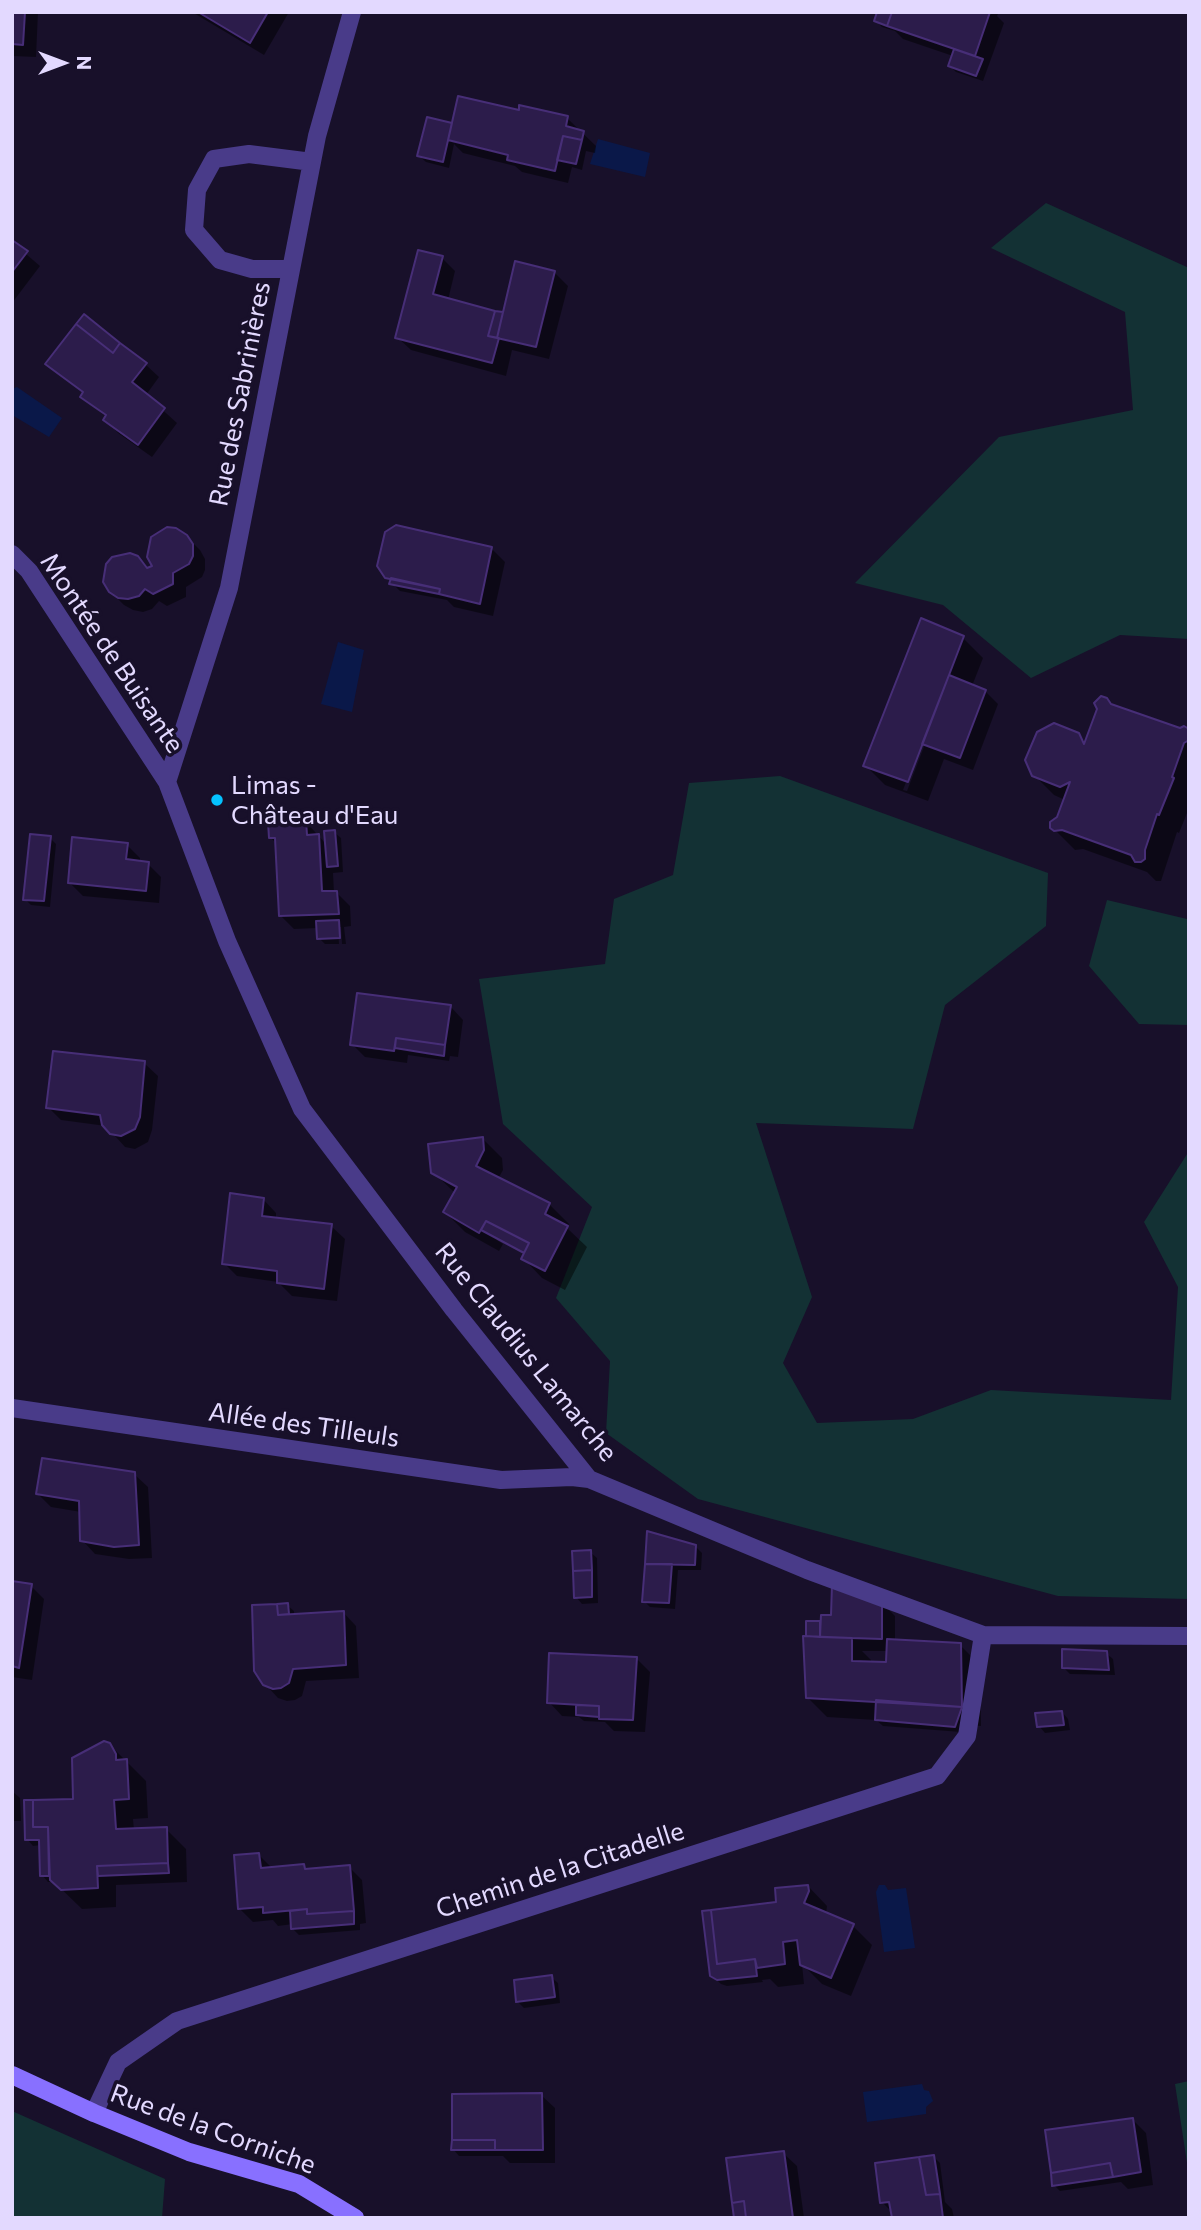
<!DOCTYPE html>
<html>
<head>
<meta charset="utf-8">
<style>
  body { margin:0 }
  #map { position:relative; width:1201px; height:2230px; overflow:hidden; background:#18102a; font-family:Commissioner,sans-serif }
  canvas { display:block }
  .frame { position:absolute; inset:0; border:14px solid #e3d9ff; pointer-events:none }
  .north { position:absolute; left:28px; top:28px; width:70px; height:70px; -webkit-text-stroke:5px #18102a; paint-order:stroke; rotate:90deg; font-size:19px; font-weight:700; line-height:28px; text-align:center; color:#e3d9ff }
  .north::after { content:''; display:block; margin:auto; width:24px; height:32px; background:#e3d9ff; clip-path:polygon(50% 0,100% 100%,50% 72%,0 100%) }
</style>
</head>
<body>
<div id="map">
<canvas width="1201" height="2230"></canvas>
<div class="frame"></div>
<div class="north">N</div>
</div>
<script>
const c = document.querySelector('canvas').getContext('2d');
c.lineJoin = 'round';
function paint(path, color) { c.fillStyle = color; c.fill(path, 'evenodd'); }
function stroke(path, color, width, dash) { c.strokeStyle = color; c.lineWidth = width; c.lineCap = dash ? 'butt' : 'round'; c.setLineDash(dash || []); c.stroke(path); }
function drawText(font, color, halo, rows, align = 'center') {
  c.font = font + ' Commissioner,sans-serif'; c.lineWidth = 7; c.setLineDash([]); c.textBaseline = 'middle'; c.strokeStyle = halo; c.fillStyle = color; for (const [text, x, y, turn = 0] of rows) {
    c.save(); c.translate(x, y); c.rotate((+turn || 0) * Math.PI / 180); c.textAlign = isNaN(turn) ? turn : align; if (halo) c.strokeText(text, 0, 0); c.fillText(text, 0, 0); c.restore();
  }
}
const green = new Path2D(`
  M1046 203 1189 268V639L1120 635 1031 678 943 605 855 583 999 437 1133 410 1125 312 991 248Z
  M780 776 1048 873 1046 926 945 1005 913 1129 756 1123 812 1297 783 1363 817 1423 913 1419 991 1390 1171 1400 1178 1287 1144 1222 1189 1151V1599L1058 1596 698 1499 606 1433 610 1361 556 1298 592 1207 503 1124 479 979 605 964 614 899 673 875 689 783Z
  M1107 900 1187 919 1189 915V1025L1139 1024 1089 966Z
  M1189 2081V2176L1175 2084Z
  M12 2111 165 2179 162 2218H12Z`);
const water = new Path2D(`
  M598 139 650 153 645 177 590 164Z
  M17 387 62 418 49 437 12 415V389Z
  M338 642 364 650 352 712 321 704Z
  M879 1885H885L888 1890 906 1888 915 1948 884 1952 876 1892Z
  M922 2084 924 2090 929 2091 933 2101 926 2107V2114L867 2122 863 2092Z`);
const shadow = new Path2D(`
  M12 12H38L36 57 12 56Z
  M192 12H289L264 55Z
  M879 12H999L997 16 1004 23 983 81 956 72 950 66 953 56 903 39 895 31 882 27 876 21Z
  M520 112 567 118 596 146 595 153 586 151 582 170 572 167 568 183 522 172 515 166 463 153 454 144 449 168 426 162 419 156 451 124Z
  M12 242 40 266 12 303Z
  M442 258 455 271 448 300 504 315 517 263 555 273 568 286 549 359 512 350 506 376 411 350 397 337Z
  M48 364H145L159 377 146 395 177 423 152 457 118 433 105 419 106 417 82 396 84 394Z
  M186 536 200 550 205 559V570L202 577 186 587V597L167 606 159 601 152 609 143 612 133 610 124 605 110 591 137 557 149 569Z
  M492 549 505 562 493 616 454 607 447 600 400 591 386 577Z
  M922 621 963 638 983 658 972 686 985 691 998 704 973 770 944 759 928 801 885 785 865 765ZM922 741 925 744 907 791 903 790Z
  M1113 706 1189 731V808L1179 833 1177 832 1161 881H1156L1147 872 1083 849 1075 850 1052 827 1058 818 1065 800 1054 795 1034 775 1078 735 1086 743Z
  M305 821 327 845 334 832 341 838 343 872 333 873 334 893 336 892 350 906 351 926 344 927 346 944H342L341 927H338L339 944H325L319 938 318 928 294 929 281 916 277 844 271 838Z
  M50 838 56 844 50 907 31 905 25 899Z
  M127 845 140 858V863L148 864 161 877 159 903 83 896 70 883Z
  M450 1006 463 1020 458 1057 450 1056 449 1061 408 1055 407 1063 365 1057 352 1044Z
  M144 1063 158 1076 152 1130 148 1142 135 1149 125 1147 106 1126 61 1120 48 1107Z
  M482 1138 502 1158 503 1170 498 1179 549 1204 569 1224 567 1228 587 1247 565 1290 542 1278 523 1258 526 1251 499 1237 497 1240 503 1244 499 1251 465 1232 445 1212 455 1193 433 1172ZM477 1159H481L473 1174Z
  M263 1199 276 1213V1219L331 1226 345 1239 337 1301 292 1296 278 1282 237 1276 224 1263Z
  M134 1474 148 1487 152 1558 129 1559 95 1554 82 1540 81 1512 51 1507 38 1494Z
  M649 1533 695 1546 702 1553 701 1570H678L675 1609 650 1607 644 1601Z
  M590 1552 597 1558 598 1603 582 1604 576 1597Z
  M12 1582 31 1586 44 1599 32 1680 12 1677Z
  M881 1602 895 1616V1641L960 1645 980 1665 981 1726 964 1725 961 1732 883 1726 876 1720 827 1717 807 1697 811 1638 808 1636 820 1623 822 1625 833 1617ZM862 1651H888V1663H871V1660Z
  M287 1605 294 1611V1616L343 1612 356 1626 359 1678 306 1681 302 1696 295 1700 287 1701 278 1698 265 1684 254 1607Z
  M1106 1653 1113 1659 1115 1675 1070 1674 1063 1667Z
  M637 1659 650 1672 645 1732 614 1731 605 1722 584 1721 579 1717 562 1716 549 1702ZM588 1704 608 1705V1708L588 1707Z
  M1062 1712 1068 1719 1070 1730 1045 1733 1039 1726Z
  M109 1744 146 1781 148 1818 133 1819 134 1830 166 1829 186 1849 187 1882 116 1885V1907L82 1909 54 1882H48L42 1875 41 1845 33 1846 27 1839 75 1800Z
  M12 1791 20 1798 21 1821H12Z
  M259 1855 272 1868 303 1866 308 1871 349 1867 362 1880 366 1923 360 1924V1930L299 1935 293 1929V1924L278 1926 273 1920 253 1922 240 1909Z
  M808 1886 827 1906 826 1915 853 1926 872 1945 851 1996 822 1984 802 1964 804 1984 778 1987 770 1979 762 1980 763 1982 727 1986 721 1984 714 1977 778 1904Z
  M551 1977 558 1983 560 2003 524 2008 518 2002Z
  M541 2095 555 2108V2163H510L503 2156H459L453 2149Z
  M1133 2120 1146 2133 1153 2185 1128 2189 1121 2182 1060 2191 1054 2185Z
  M783 2153 797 2166 804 2218H736Z
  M934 2157 940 2163 945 2202 952 2209 954 2218H894L893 2213 882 2202Z`);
const building = new Path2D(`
  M12 12H25L23 45 12 44Z
  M198 12H268L250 43Z
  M877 12H892L887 26 874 21Z
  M892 12H990L975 56 887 26Z
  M954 49 983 59 976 76 948 66Z
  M458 96 519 110V105L568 116 566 126 584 131 582 140 563 136 555 171 507 160 508 155 448 140Z
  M427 117 452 123 443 162 417 156Z
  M563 136 582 140 576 164 557 160Z
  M12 240 28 251 12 272Z
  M418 250 443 256 433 294 495 311 488 336 499 338 492 363 395 338Z
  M515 261 555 271 536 347 497 338Z
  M495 311 503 312 497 338 488 336Z
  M84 314 120 343 113 353 76 324Z
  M76 324 113 353 120 343 147 363 132 382 165 408 138 445 103 420 106 415 80 397 83 392 45 364Z
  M396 525 492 547 480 604 439 594 440 589 385 578 377 566 385 532Z
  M167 527 176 528 187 535 193 544V556L189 564 173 573V584L153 594 145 589 139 596 128 599 118 598 109 592 103 582 106 564 112 557 130 553 138 556 147 568 152 566 147 557 151 537Z
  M391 578 440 589 439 594 389 584Z
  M921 618 964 636 908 782 863 766Z
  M949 675 986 690 960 758 922 744Z
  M1101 696 1107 698 1111 704 1180 728 1184 726 1189 729V740L1184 743 1172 777 1174 778 1159 815 1157 814 1145 850V859L1141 862H1135L1131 855 1062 830 1054 831 1050 828V822L1057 817 1070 782 1060 787 1032 776 1025 760 1037 732 1054 723 1079 733 1084 744 1097 709 1094 703Z
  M300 815 306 820 307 835 319 834 322 891H337L339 914 279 916 275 838H269L268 822 273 816Z
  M335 830 338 866 327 867 324 831Z
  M30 834 51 836 44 901 23 900Z
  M72 837 128 843 126 859 149 862 146 891 68 883Z
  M339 920 340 938 317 939 316 921Z
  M357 993 451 1005 445 1045 396 1038 394 1051 350 1045Z
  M396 1038 445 1045 444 1056 395 1048Z
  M53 1051 145 1061 140 1117 135 1129 121 1136 110 1134 102 1125 100 1115 46 1108Z
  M483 1137 484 1150 476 1166 550 1203 545 1214 568 1226 545 1271 521 1259 529 1243 486 1221 479 1233 443 1212 457 1187 431 1173 428 1144Z
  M230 1193 264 1198 262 1216 332 1224 324 1289 277 1283V1271L222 1264Z
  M486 1221 529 1243 524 1253 481 1230Z
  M42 1458 135 1472 139 1545 114 1547 80 1541 79 1501 36 1494Z
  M647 1531 696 1545 695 1565 645 1564Z
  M591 1550 592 1570 573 1571 572 1551Z
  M645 1564H672L669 1603 642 1602Z
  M592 1570V1597L574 1598 573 1571Z
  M12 1581 32 1584 19 1668 12 1666Z
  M832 1585 882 1601V1639L820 1637 821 1615H831Z
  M288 1603 289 1614 278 1615 277 1604Z
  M277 1604 278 1615 344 1611 346 1665 293 1669 289 1683 281 1688 273 1689 263 1685 254 1671 252 1605Z
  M806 1621H820V1637L806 1636Z
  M803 1636 852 1638V1661L886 1662 887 1639 961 1643 962 1707 806 1698Z
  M1062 1649 1107 1651 1109 1670 1062 1668Z
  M549 1653 637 1657 633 1720 599 1719V1706L547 1703Z
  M876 1700 962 1707 955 1727 875 1720Z
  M576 1705 599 1706V1717L576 1715Z
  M1062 1711 1064 1725 1037 1727 1035 1713Z
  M104 1741 110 1743 116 1754V1760L127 1759 129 1799 114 1800 116 1829 167 1827 168 1863 97 1866 98 1888 61 1890 50 1880 48 1827H33V1800L73 1799 72 1758Z
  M24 1800H33V1827H48L49 1876H40L39 1840H25Z
  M259 1853 261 1868 304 1864 305 1869 350 1865 354 1911 307 1914V1909L263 1913V1907L238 1909 234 1855Z
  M168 1863 169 1873 98 1876 97 1866Z
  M808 1885 809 1891 804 1903 854 1924 831 1978 800 1965 797 1940 783 1942 785 1964 757 1968 755 1959 717 1964 711 1910 776 1902 775 1888Z
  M307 1909V1914L354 1911V1924L291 1929 290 1911Z
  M711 1910 717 1964 755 1959 757 1976 717 1980 710 1976 702 1911Z
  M552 1975 555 1997 516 2002 514 1980Z
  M542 2093 543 2150H495V2140H452V2094Z
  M1133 2118 1141 2172 1113 2177 1110 2163 1051 2173 1045 2130Z
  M452 2140H495V2150H451Z
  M784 2151 793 2218H746L744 2201 732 2203 726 2158Z
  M934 2155 940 2194 926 2195 919 2157Z
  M919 2157 926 2195 940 2194 943 2218H892L889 2202 880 2203 875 2163Z
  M1110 2163 1113 2177 1052 2186 1051 2173Z
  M744 2201 746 2218H734L732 2203Z`);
const street = new Path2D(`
  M291 269H252L220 260 194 230 197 190 214 159 249 154 312 162
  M12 554 29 571 167 782 227 941 302 1109 454 1310 589 1479 807 1570 983 1635 1189 1636
  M167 782 229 588 317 136 352 12
  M12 1408 501 1480 572 1477 589 1479
  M94 2113 118 2062 177 2021 937 1776 967 1736 983 1635`);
const secondary = new Path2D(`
  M12 2075 94 2113 189 2152 299 2184 355 2218`);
const markers = [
  [217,800,7,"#05c2ff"]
];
const streetNames = [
  ["Rue des Sabrinières",240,394,-79],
  ["Montée de Buisante",112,653,56],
  ["Rue Claudius Lamarche",526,1352,51],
  ["Allée des Tilleuls",304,1425,8],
  ["Chemin de la Citadelle",560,1870,-18],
  ["Rue de la Corniche",213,2129,20]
];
const poiNames = [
  ["Limas -",231,785],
  ["Château d'Eau",231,815]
];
paint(green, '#133134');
paint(water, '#0a1849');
paint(shadow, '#0007');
paint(building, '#2c1c4b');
stroke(building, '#472e77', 2);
stroke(street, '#493b89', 18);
stroke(secondary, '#8870ff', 18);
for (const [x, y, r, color] of markers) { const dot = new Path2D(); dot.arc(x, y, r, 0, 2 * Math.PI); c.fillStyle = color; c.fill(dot); stroke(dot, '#18102a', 2.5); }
drawText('26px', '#e3d9ff', '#18102a', streetNames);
drawText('26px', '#e3d9ff', '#18102a', poiNames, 'left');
</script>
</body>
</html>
